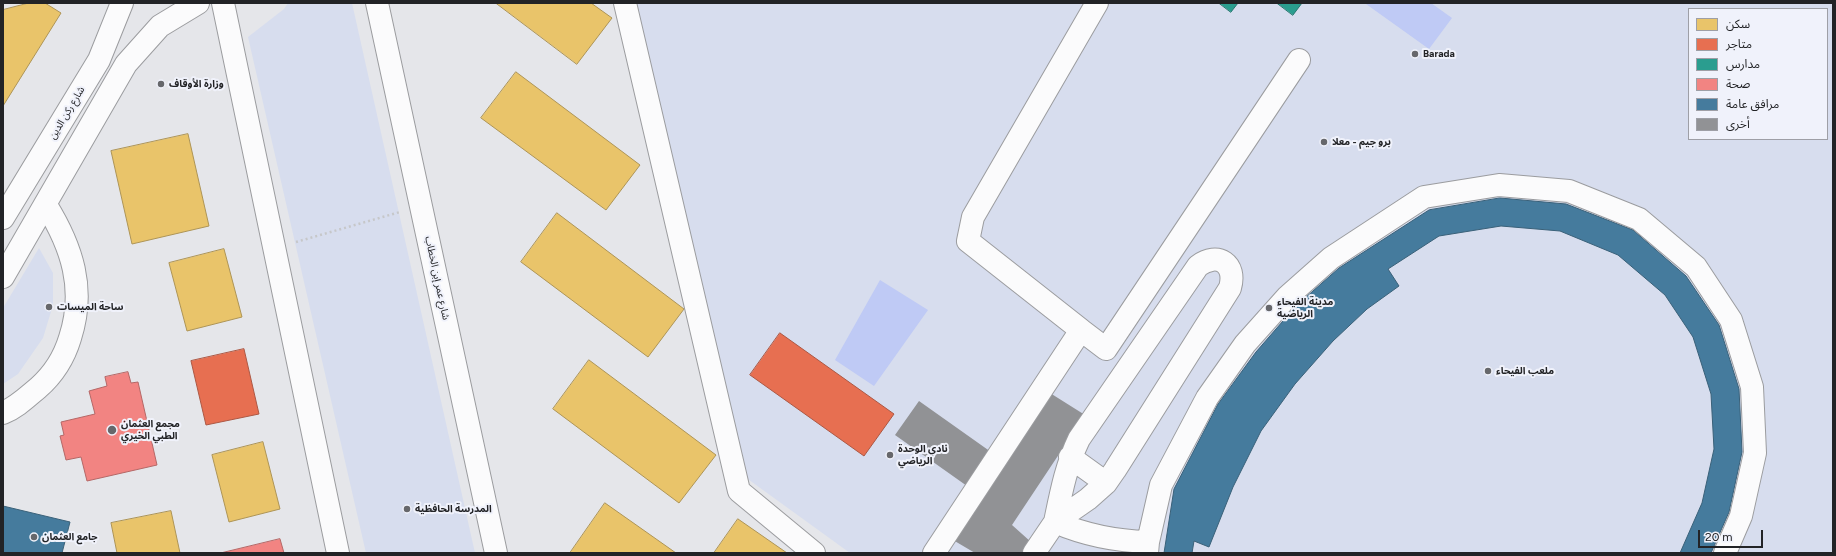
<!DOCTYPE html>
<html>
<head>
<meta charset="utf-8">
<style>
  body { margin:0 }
  #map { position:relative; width:1836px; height:556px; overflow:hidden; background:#e5e6ea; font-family:Figtree,"Noto Sans Arabic",sans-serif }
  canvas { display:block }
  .frame { position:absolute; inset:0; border:4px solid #222326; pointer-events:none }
  .legend { position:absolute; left:1688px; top:8px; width:140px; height:132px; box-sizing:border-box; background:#f0f2fb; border:1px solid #9e9fa6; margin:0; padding:5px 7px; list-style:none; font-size:12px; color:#222326 }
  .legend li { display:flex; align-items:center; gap:8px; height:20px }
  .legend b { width:20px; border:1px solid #9e9fa6 }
  .scale { position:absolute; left:1698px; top:530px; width:65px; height:18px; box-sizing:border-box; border:2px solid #222326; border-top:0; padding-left:5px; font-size:12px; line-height:14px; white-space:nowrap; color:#222326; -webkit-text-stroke:3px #f0f2fb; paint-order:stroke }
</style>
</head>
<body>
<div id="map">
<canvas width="1836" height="556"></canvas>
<div class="frame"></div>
<ul class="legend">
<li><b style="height:11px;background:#e9c46a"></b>سكن</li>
<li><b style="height:11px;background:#e76f51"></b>متاجر</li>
<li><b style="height:11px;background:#2a9d8f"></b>مدارس</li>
<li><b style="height:11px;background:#f28482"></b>صحة</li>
<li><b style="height:11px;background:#457b9d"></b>مرافق عامة</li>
<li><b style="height:11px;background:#919295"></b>أخرى</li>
</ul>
<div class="scale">20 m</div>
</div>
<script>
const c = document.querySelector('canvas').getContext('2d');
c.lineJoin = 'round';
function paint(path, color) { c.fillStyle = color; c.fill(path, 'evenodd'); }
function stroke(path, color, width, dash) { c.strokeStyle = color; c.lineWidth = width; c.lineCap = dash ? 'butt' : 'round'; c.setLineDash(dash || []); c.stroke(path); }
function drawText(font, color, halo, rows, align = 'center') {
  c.font = font + ' Figtree,"Noto Sans Arabic",sans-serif'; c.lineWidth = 4; c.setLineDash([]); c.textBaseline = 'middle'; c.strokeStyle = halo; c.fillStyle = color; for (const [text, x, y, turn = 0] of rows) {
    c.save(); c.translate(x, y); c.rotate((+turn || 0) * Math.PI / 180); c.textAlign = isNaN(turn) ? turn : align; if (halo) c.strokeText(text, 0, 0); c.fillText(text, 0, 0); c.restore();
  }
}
const green = new Path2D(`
  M288 3H352L475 553H366L248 37 284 9Z
  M634 3H1833V553H850L745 477ZM1689 9H1827V139H1689Z
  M39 248 53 273V305L43 338 18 374 3 384V308Z`);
const water = new Path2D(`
  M1367 3H1431L1452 18 1429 49 1366 4Z
  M880 280 928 310 874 386 835 360Z`);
const homes = new Path2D(`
  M29 3H45L61 13 3 106V10Z
  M496 3H591L612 18 577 64Z
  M516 72 640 165 606 210 481 118Z
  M188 134 209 226 132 244 111 151Z
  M557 213 684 309 648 357 521 262Z
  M224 249 242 317 187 331 169 263Z
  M589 360 716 455 679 503 553 409Z
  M263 442 280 509 229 522 212 455Z
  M605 503 676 553H570Z
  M171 511 180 553H117L111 523Z
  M738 519 787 553H714Z`);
const shops = new Path2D(`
  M780 333 894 414 864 456 750 375Z
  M244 349 259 414 206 425 191 361Z`);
const schools = new Path2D(`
  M1219 3H1238L1231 12Z
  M1277 3H1302L1293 15Z`);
const health = new Path2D(`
  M128 372 131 383 138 382 157 465 87 481 81 457 66 460 60 436 64 435 61 422 95 414 89 391 107 386 105 377Z
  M280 539 284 553H221Z`);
const public = new Path2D(`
  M1500 198 1566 204 1633 230 1686 276 1719 325 1739 389 1742 452 1729 512 1711 553H1680L1702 503 1714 449 1711 394 1693 337 1665 295 1618 255 1560 231 1501 226 1439 236 1388 269 1399 286 1367 309 1333 341 1295 384 1261 431 1233 487 1209 547 1194 541 1192 553H1164L1174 489 1218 404 1256 352 1296 306 1339 268 1429 210Z
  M3 506 70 522 62 553H3Z`);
const building = new Path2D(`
  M1050 393 1085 415 1012 525 1031 542 1024 553H975L953 540Z
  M919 401 991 452 967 486 895 435Z`);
const path = new Path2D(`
  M296 242 400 212`);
const minor = new Path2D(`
  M625 3 739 491 814 553
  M1081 330 968 241 973 217 1097 3
  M3 413C17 407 26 398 38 388 54 374 64 358 70 338 86 289 72 247 46 205
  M1070 457 1106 483
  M1055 522C1085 535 1115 541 1148 542
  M934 553 1081 330 1106 349 1299 60
  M1034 553 1055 522 1088 499 1106 483 1115 470 1230 288C1237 264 1218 251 1198 266L1079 439C1066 466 1061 493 1055 522
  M1147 553 1148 542 1161 485 1207 398 1245 344 1287 297 1331 258 1424 197 1499 185 1569 191 1639 219 1696 267 1731 320 1752 387 1755 453 1741 516 1725 553`);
const major = new Path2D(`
  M223 3 338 553
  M377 3 496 553
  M3 218 99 60 122 3
  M3 277 126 64 160 26 198 3`);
const markers = [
  [1415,54,4,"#66676b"],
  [161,84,4,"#66676b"],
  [1324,142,4,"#66676b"],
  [49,307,4,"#66676b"],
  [1269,308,4,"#66676b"],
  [1488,371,4,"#66676b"],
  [112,430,5,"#66676b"],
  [890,455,4,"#66676b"],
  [407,509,4,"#66676b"],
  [34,537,4,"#66676b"]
];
const poiNames = [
  ["Barada",1423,54],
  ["وزارة الأوقاف",169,84],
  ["برو جيم - معلا",1332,142],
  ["مدينة الفيحاء",1277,302],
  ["الرياضية",1277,314],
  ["ساحة الميسات",57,307],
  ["ملعب الفيحاء",1496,371],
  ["مجمع العثمان",121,424],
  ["الطبي الخيري",121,436],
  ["نادي الوحدة",898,449],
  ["الرياضي",898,461],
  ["المدرسة الحافظية",415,509],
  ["جامع العثمان",42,537]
];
const streetNames = [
  ["شارع ركن الدين",67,113,-59],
  ["شارع عمر إبن الخطاب",437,278,78]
];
paint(green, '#d7ddee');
paint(water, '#bfcaf5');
paint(homes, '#e9c46a');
stroke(homes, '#ad9456', 1);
paint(shops, '#e76f51');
stroke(shops, '#ac5844', 1);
paint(schools, '#2a9d8f');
stroke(schools, '#287870', 1);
paint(health, '#f28482');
stroke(health, '#b46766', 1);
paint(public, '#457b9d');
stroke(public, '#3a6179', 1);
paint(building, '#919295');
stroke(minor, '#9b9c9f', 24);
stroke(major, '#9b9c9f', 24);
stroke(path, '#c6c7c9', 2.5, [2, 3]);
stroke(minor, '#fbfbfc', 22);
stroke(major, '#fbfbfc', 22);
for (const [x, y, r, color] of markers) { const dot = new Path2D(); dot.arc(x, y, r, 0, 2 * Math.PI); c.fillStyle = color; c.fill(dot); stroke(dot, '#f0f2fb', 1.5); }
drawText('bold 10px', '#222326', '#f0f2fb', poiNames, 'left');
drawText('10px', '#222326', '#f0f2fb', streetNames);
</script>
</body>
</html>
